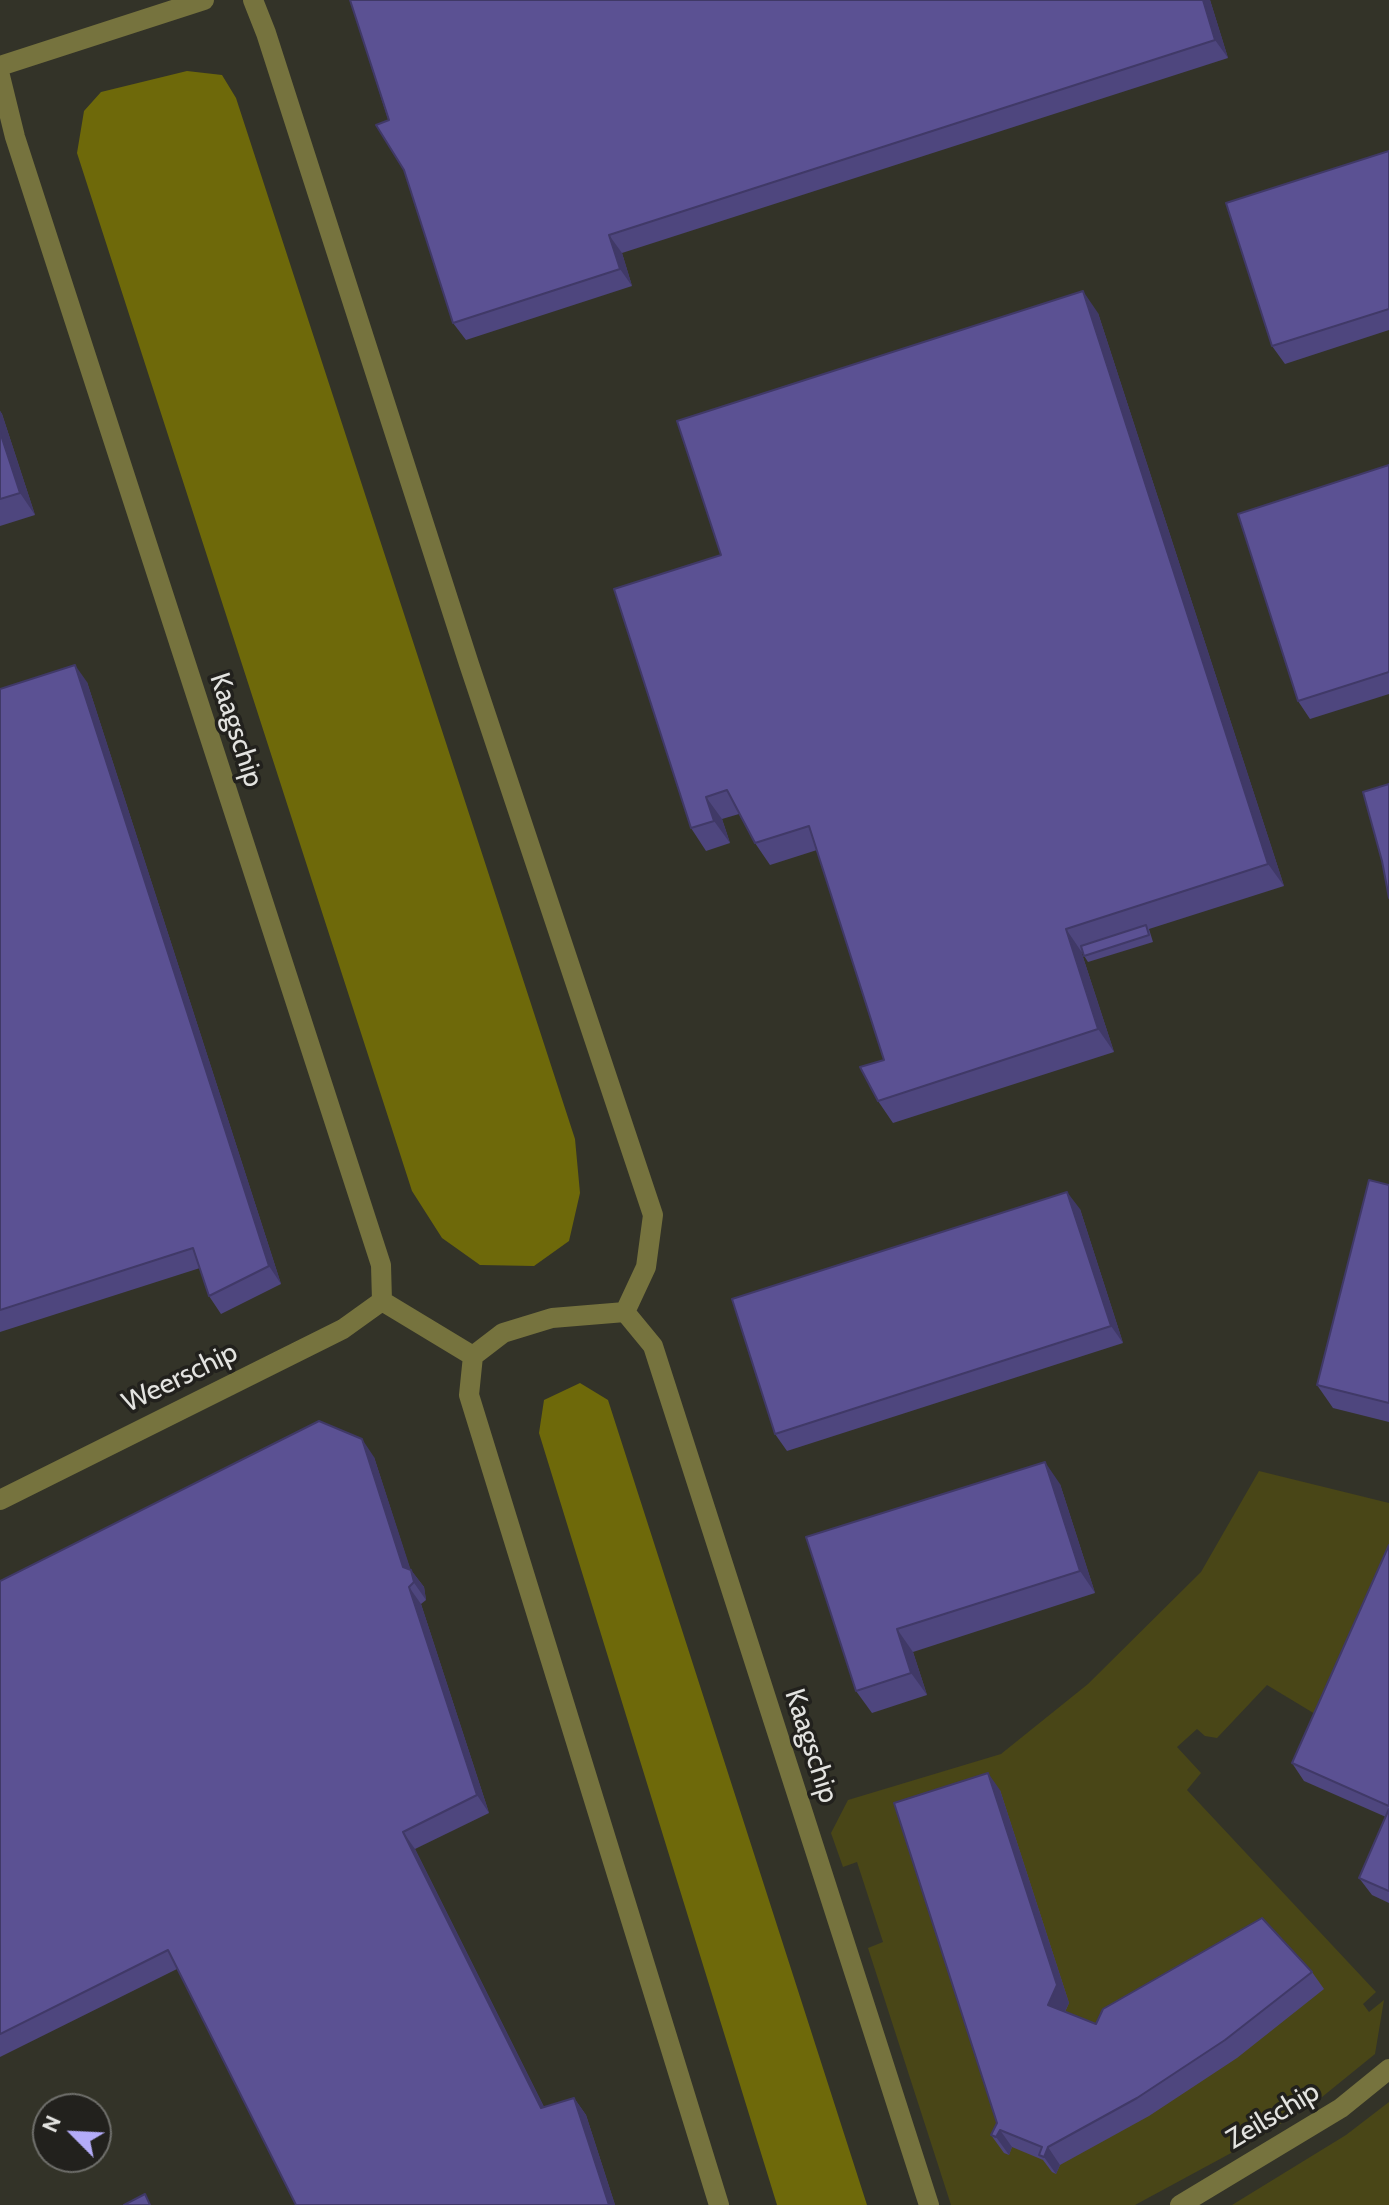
<!DOCTYPE html>
<html>
<head>
<meta charset="utf-8">
<style>
  body { margin:0 }
  #map { position:relative; width:1389px; height:2205px; overflow:hidden; background:#2b2b26; font-family:Cabin,sans-serif }
  canvas { display:block }
  .north { position:absolute; left:32px; top:2093px; width:80px; height:80px; box-sizing:border-box; background:#22211d; border:2px solid #6f6f6b; border-radius:50%; rotate:294deg; font-size:22px; font-weight:700; line-height:32px; text-align:center; color:#e3e3e0 }
  .north::after { content:''; display:block; margin:auto; width:28px; height:36px; background:#b4acf9; clip-path:polygon(50% 0,100% 100%,50% 72%,0 100%) }
</style>
</head>
<body>
<div id="map">
<canvas width="1389" height="2205"></canvas>
<div class="north">N</div>
</div>
<script>
const c = document.querySelector('canvas').getContext('2d');
c.lineJoin = 'round';
function paint(path, color) { c.fillStyle = color; c.fill(path, 'evenodd'); }
function stroke(path, color, width, dash) { c.strokeStyle = color; c.lineWidth = width; c.lineCap = dash ? 'butt' : 'round'; c.setLineDash(dash || []); c.stroke(path); }
function drawText(font, color, halo, rows, align = 'center') {
  c.font = font + ' Cabin,sans-serif'; c.lineWidth = 7; c.setLineDash([]); c.textBaseline = 'middle'; c.strokeStyle = halo; c.fillStyle = color; for (const [text, x, y, turn = 0] of rows) {
    c.save(); c.translate(x, y); c.rotate((+turn || 0) * Math.PI / 180); c.textAlign = isNaN(turn) ? turn : align; if (halo) c.strokeText(text, 0, 0); c.fillText(text, 0, 0); c.restore();
  }
}
const built = new Path2D(`
  M0 0H1389V2134L1275 2205H0ZM48 2109H96V2157H48Z`);
const green = new Path2D(`
  M1259 1471 1389 1503V1590L1330 1723 1267 1685 1217 1738 1205 1736 1197 1729 1177 1747 1201 1773 1187 1790 1376 1992 1363 2004 1369 2012 1384 2000 1375 2054 1322 2097 1257 2139 1135 2205H951L868 1948 883 1942 857 1862 843 1867 831 1833 848 1800 1001 1754 1088 1684 1201 1572Z
  M1389 2102V2205H1232L1346 2135Z`);
const water = new Path2D(`
  M187 71 222 75 236 98 575 1139 580 1193 569 1241 534 1266 480 1265 442 1238 412 1191 77 153 84 111 101 92Z
  M580 1383 608 1400 867 2205H777L539 1433 544 1400Z`);
const minor = new Path2D(`
  M253 0 266 33 469 664 653 1215 646 1267 625 1312 653 1346 929 2205
  M0 66 204 0
  M0 76 15 137 381 1265 382 1301 473 1356 469 1395 719 2205
  M473 1356 503 1333 552 1318 625 1312
  M0 1500 343 1329 382 1301
  M1180 2205 1341 2108 1389 2069`);
const wall = new Path2D(`
  M350 0H1210L1228 58 622 253 632 286 466 340 453 323Z
  M1389 151V330L1285 364 1272 346Z
  M1098 313 1284 886 1149 929 1153 942 1088 962 1081 951 1114 1052 893 1123 878 1101 884 1060 817 850 770 865 755 843 739 814 722 819 730 843 706 851 691 828 721 555Z
  M0 411 2 414 35 515 0 526Z
  M1389 465V694L1310 719 1298 701Z
  M87 682 281 1284 221 1314 209 1296 200 1268 0 1332V689Z
  M1389 1185V1422L1333 1408 1317 1385Z
  M1080 1209 1123 1343 787 1451 775 1434Z
  M374 1457 410 1569 424 1587 426 1600 421 1604 489 1813 415 1849 544 2107 574 2098 586 2115 615 2205 177 1969 0 2057V1581Z
  M1060 1484 1095 1593 913 1652 927 1695 872 1713 856 1691 806 1537Z
  M1389 1545V1903L1372 1895 1359 1878 1386 1817 1304 1781 1292 1763Z
  M1000 1790 1069 2003 1065 2012 1096 2024 1312 1972 1324 1989 1237 2058 1149 2116 1060 2165 1056 2174 1052 2172 1043 2160 1012 2147 1009 2155 1004 2153 991 2135 997 2123Z`);
const shadedWall = new Path2D(`
  M1203 0H1210L1228 58 1215 40Z
  M609 235 622 253 632 286 620 269Z
  M1083 291 1098 313 1284 886 1268 864Z
  M0 411 2 414 35 515 20 493 0 432Z
  M75 665 87 682 281 1284 269 1266Z
  M706 797 722 819 730 843 714 821Z
  M1066 929 1081 951 1114 1052 1098 1029Z
  M1067 1192 1080 1209 1123 1343 1111 1326Z
  M362 1439 374 1457 414 1580 411 1570 424 1587 426 1600 403 1567Z
  M1045 1462 1060 1484 1095 1593 1080 1571Z
  M409 1587 421 1604 489 1813 477 1795Z
  M897 1629 913 1652 927 1695 911 1673Z
  M988 1773 1000 1790 1069 2003 1060 2022 1048 2005Z
  M403 1832 415 1849 553 2125 541 2108Z
  M574 2098 586 2115 615 2205H609Z
  M1000 2130 1012 2147 1009 2155 996 2137Z
  M1048 2147 1060 2165 1056 2174 1044 2157Z`);
const building = new Path2D(`
  M350 0H1203L1215 40 609 235 620 269 453 323 404 170 376 125 389 120Z
  M1389 151V309L1272 346 1226 203Z
  M1083 291 1268 864 1066 929 1098 1029 878 1101 860 1067 884 1060 809 826 755 843 727 790 706 797 714 821 691 828 614 589 721 555 677 421Z
  M0 432 20 493 0 499Z
  M1389 465V672L1298 701 1238 514Z
  M75 665 269 1266 209 1296 193 1248 0 1310V689Z
  M1389 784V898L1382 861 1363 792Z
  M1146 925 1149 935 1084 956 1081 946Z
  M1369 1180 1389 1185V1403L1317 1385Z
  M1067 1192 1111 1326 775 1434 732 1299Z
  M319 1421 362 1439 403 1567 411 1570 414 1582 409 1587 477 1795 403 1832 541 2108 574 2098 609 2205H296L168 1950 0 2034V1581Z
  M1045 1462 1080 1571 897 1629 911 1673 856 1691 806 1537Z
  M1389 1545V1806L1292 1763Z
  M988 1773 1057 1985 1048 2005 1096 2024 1103 2009 1262 1918 1312 1972 1225 2040 1137 2098 1048 2147 1044 2157 1039 2155 1042 2147 1000 2130 996 2137 991 2135 997 2123 894 1803Z
  M1389 1809V1891L1359 1878Z
  M145 2194 150 2205H124Z`);
const streetNames = [
  ["Kaagschip",236,730,72],
  ["Weerschip",180,1378,-26],
  ["Kaagschip",811,1746,72],
  ["Zeilschip",1273,2116,-31]
];
paint(built, '#333328');
paint(green, '#494617');
paint(water, '#6e690a');
stroke(minor, '#76733e', 20);
paint(wall, '#4e467e');
paint(shadedWall, '#403967');
paint(building, '#5b5193');
stroke(building, '#403967', 2);
drawText('28px', '#e3e3e0', '#22211d', streetNames);
</script>
</body>
</html>
